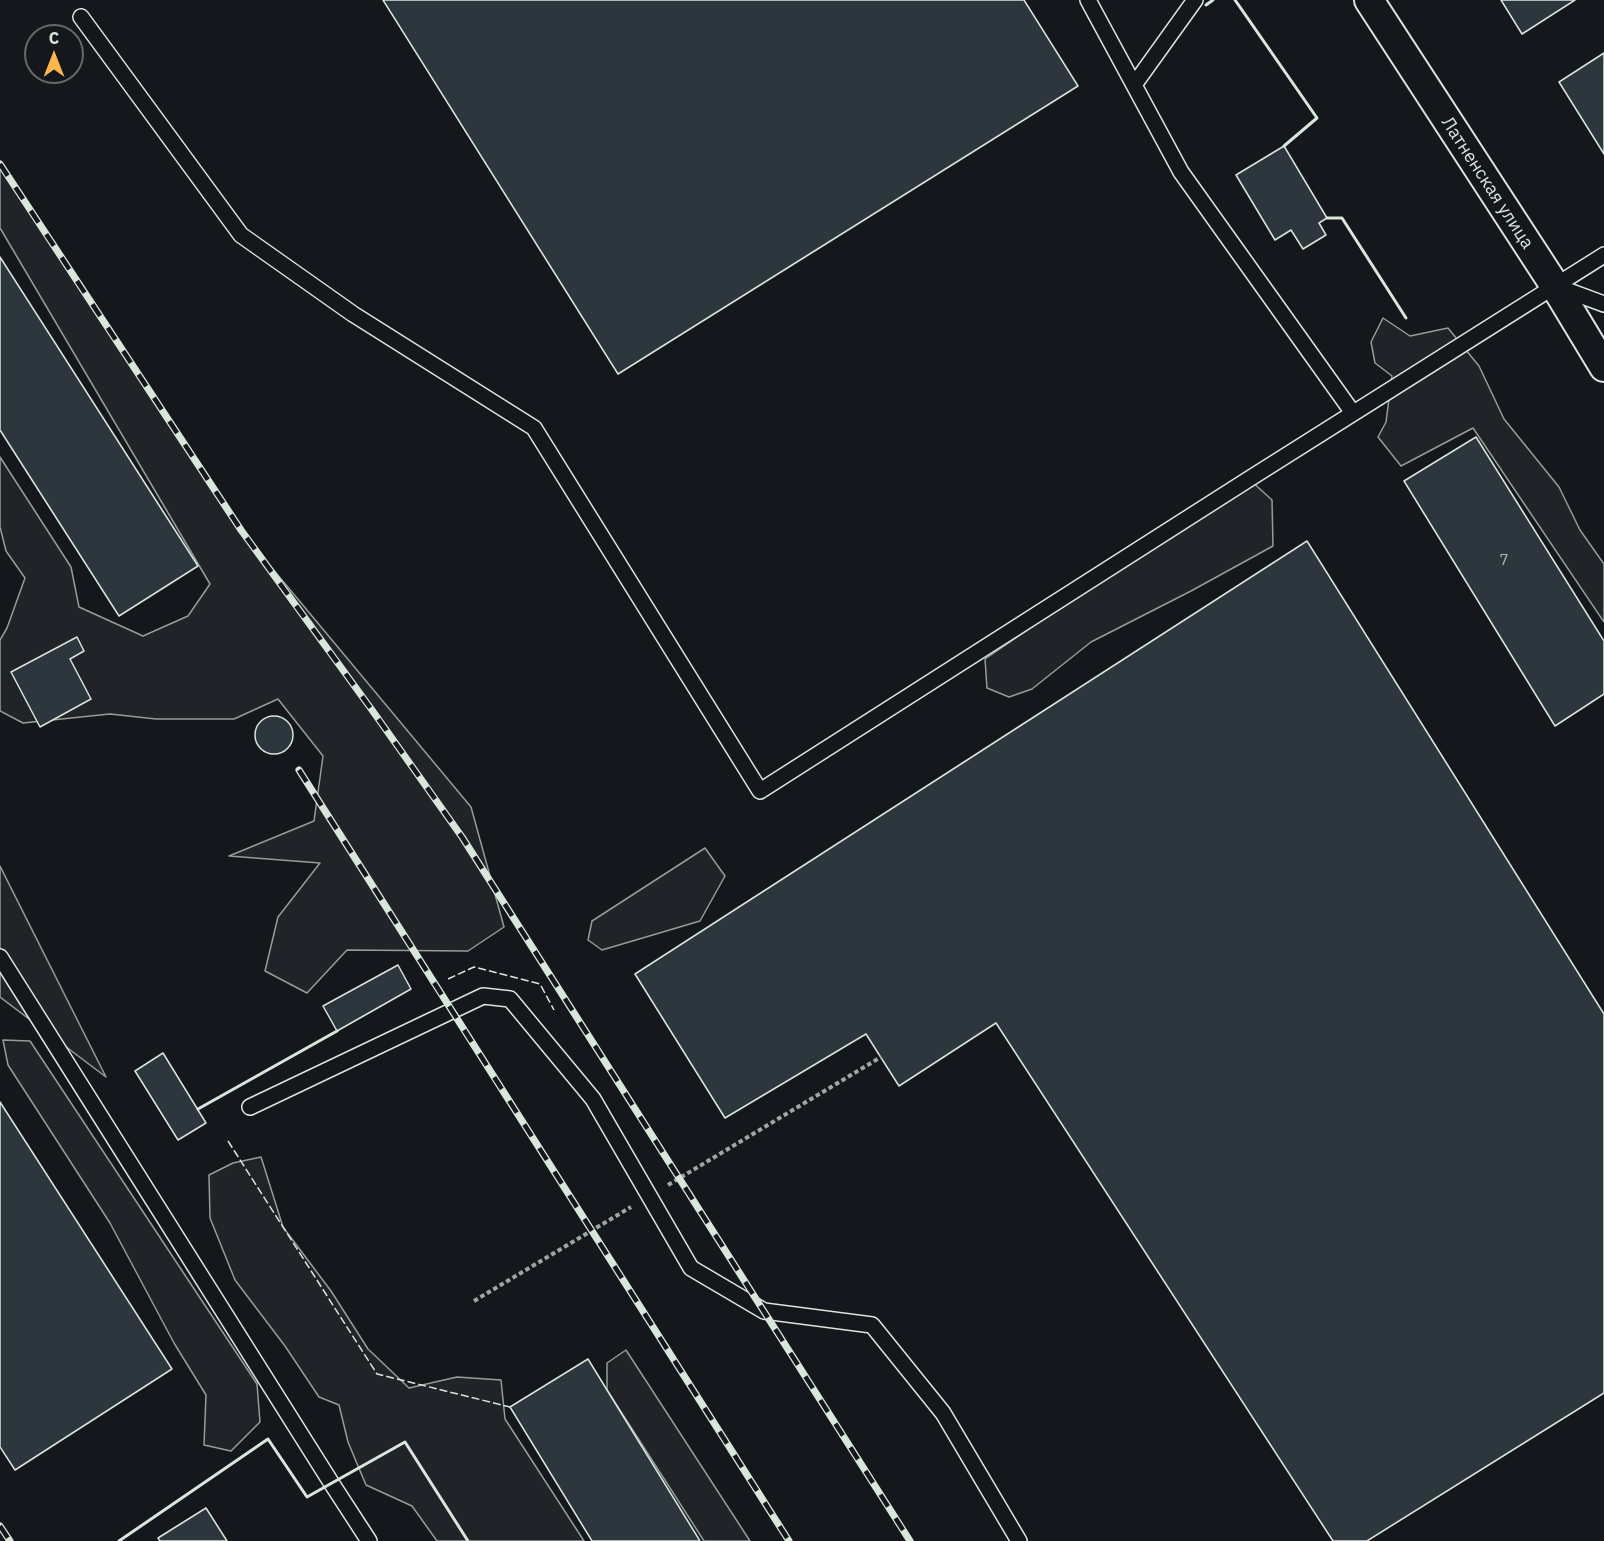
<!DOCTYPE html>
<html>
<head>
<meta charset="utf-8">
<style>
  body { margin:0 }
  #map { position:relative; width:1604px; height:1541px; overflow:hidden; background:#14181c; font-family:"IBM Plex Sans",sans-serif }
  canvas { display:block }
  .north { position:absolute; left:24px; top:24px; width:60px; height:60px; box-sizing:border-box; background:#14181c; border:2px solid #626a69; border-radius:50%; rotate:0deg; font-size:16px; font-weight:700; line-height:24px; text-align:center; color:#d8e6dc }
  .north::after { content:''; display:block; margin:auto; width:21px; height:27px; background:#ffb74d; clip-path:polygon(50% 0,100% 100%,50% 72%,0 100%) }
</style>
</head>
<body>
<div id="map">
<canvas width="1604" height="1541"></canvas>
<div class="north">С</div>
</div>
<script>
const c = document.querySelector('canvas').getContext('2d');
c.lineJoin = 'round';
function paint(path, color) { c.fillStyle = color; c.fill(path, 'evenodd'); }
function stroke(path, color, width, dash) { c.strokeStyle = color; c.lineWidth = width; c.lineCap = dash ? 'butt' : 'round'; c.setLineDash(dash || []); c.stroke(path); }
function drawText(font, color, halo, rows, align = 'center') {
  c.font = font + ' "IBM Plex Sans",sans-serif'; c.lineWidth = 4.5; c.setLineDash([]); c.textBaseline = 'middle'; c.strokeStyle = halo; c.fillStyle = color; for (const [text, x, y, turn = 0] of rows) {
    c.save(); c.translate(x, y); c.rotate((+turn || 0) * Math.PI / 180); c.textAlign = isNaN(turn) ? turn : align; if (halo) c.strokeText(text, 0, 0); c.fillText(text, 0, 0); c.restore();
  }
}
const green = new Path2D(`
  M0 164 247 538 471 807 504 927 468 951 347 950 307 993 265 971 278 917 320 863 229 856 314 821 323 756 278 699 234 719H156L110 714 23 723 0 711V640L7 628 25 578 6 551 0 527V457L71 567 79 607 143 636 188 616 210 584 0 228Z
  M1383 318 1410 336 1448 328 1479 366 1504 419 1559 487 1580 530 1604 564V622L1473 428 1401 466 1378 437 1386 422 1392 376 1375 363 1371 342Z
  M1249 479 1272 500 1273 546 1191 591 1091 642 1032 689 1009 697 987 688 985 659Z
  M705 848 725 876 700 921 602 950 588 940 592 921Z
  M0 866 106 1077 0 997Z
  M3 1040 30 1041 257 1384 260 1422 231 1451 204 1445 206 1395 174 1343 110 1223 8 1065Z
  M261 1157 283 1227 331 1291 368 1349 409 1388 457 1377 501 1380 505 1419 584 1541H437L412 1506 366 1485 348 1442 339 1405 319 1397 285 1346 235 1280 210 1218 209 1175 233 1163Z
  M626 1350 750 1541H704L607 1390V1363Z`);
const building = new Path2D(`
  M383 0H1024L1078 86 618 374Z
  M1501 0H1575L1522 34Z
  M1604 53V154L1559 82Z
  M1284 146 1327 218 1319 223 1326 235 1303 249 1291 230 1275 240 1236 175Z
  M0 257 198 566 119 616 0 430Z
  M1476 437 1604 641V694L1555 726 1404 481Z
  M1307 541 1604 1014V1393L1367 1541H1333L996 1023 899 1086 866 1034 725 1118 635 974Z
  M77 637 84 651 70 659 91 699 40 727 11 672Z
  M255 735a19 19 0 1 1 38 0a19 19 0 1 1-38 0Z
  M398 965 411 989 337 1031 323 1006Z
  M163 1053 206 1123 178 1140 135 1071Z
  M0 1102 172 1369 15 1470 0 1447Z
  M588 1359 607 1390 700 1541H592L510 1407Z
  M206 1508 227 1541H160L158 1538Z`);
const path = new Path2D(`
  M668 1185 881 1057
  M474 1301 631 1207`);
const service = new Path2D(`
  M1088 0 1181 172 1353 413
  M81 17 241 235 353 314 534 428 760 791 1249 479 1604 255
  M1134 85 1195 0
  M1558 287 1604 304
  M0 957 332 1484 369 1541
  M250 1107 483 996 510 999 593 1099 691 1268 764 1311 872 1325 943 1413 1019 1541`);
const minor = new Path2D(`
  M1369 0 1555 286 1604 367`);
const rail = new Path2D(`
  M0 164 241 530 372 710 462 837 910 1541
  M299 770 789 1541
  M0 1526 10 1541`);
const fence = new Path2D(`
  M448 979 474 967 540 984 554 1010
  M228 1141 377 1374 510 1407`);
const wall = new Path2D(`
  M1235 0 1317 118 1284 146
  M1206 5 1213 0
  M1327 218H1342L1406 318
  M198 1109 337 1031
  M119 1541 268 1439 307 1497 405 1442 468 1541`);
const numberNames = [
  ["7",1504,561]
];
const streetNames = [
  ["Латненская улица",1487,183,57]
];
paint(green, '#202428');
stroke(green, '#939e99', 1.5);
paint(building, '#2c363c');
stroke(building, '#d8e6dc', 1.5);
stroke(service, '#d8e6dc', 18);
stroke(minor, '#d8e6dc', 32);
stroke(path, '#9da8a2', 4, [4.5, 3]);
stroke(service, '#14181c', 15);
stroke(minor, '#14181c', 28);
stroke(rail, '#d8e6dc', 7);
stroke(rail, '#14181c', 4.5, [14]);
stroke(fence, '#d8e6dc', 1.5, [8, 3]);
stroke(wall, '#d8e6dc', 3);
drawText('15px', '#adbab4', null, numberNames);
drawText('18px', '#d8e6dc', '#14181c', streetNames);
</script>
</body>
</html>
